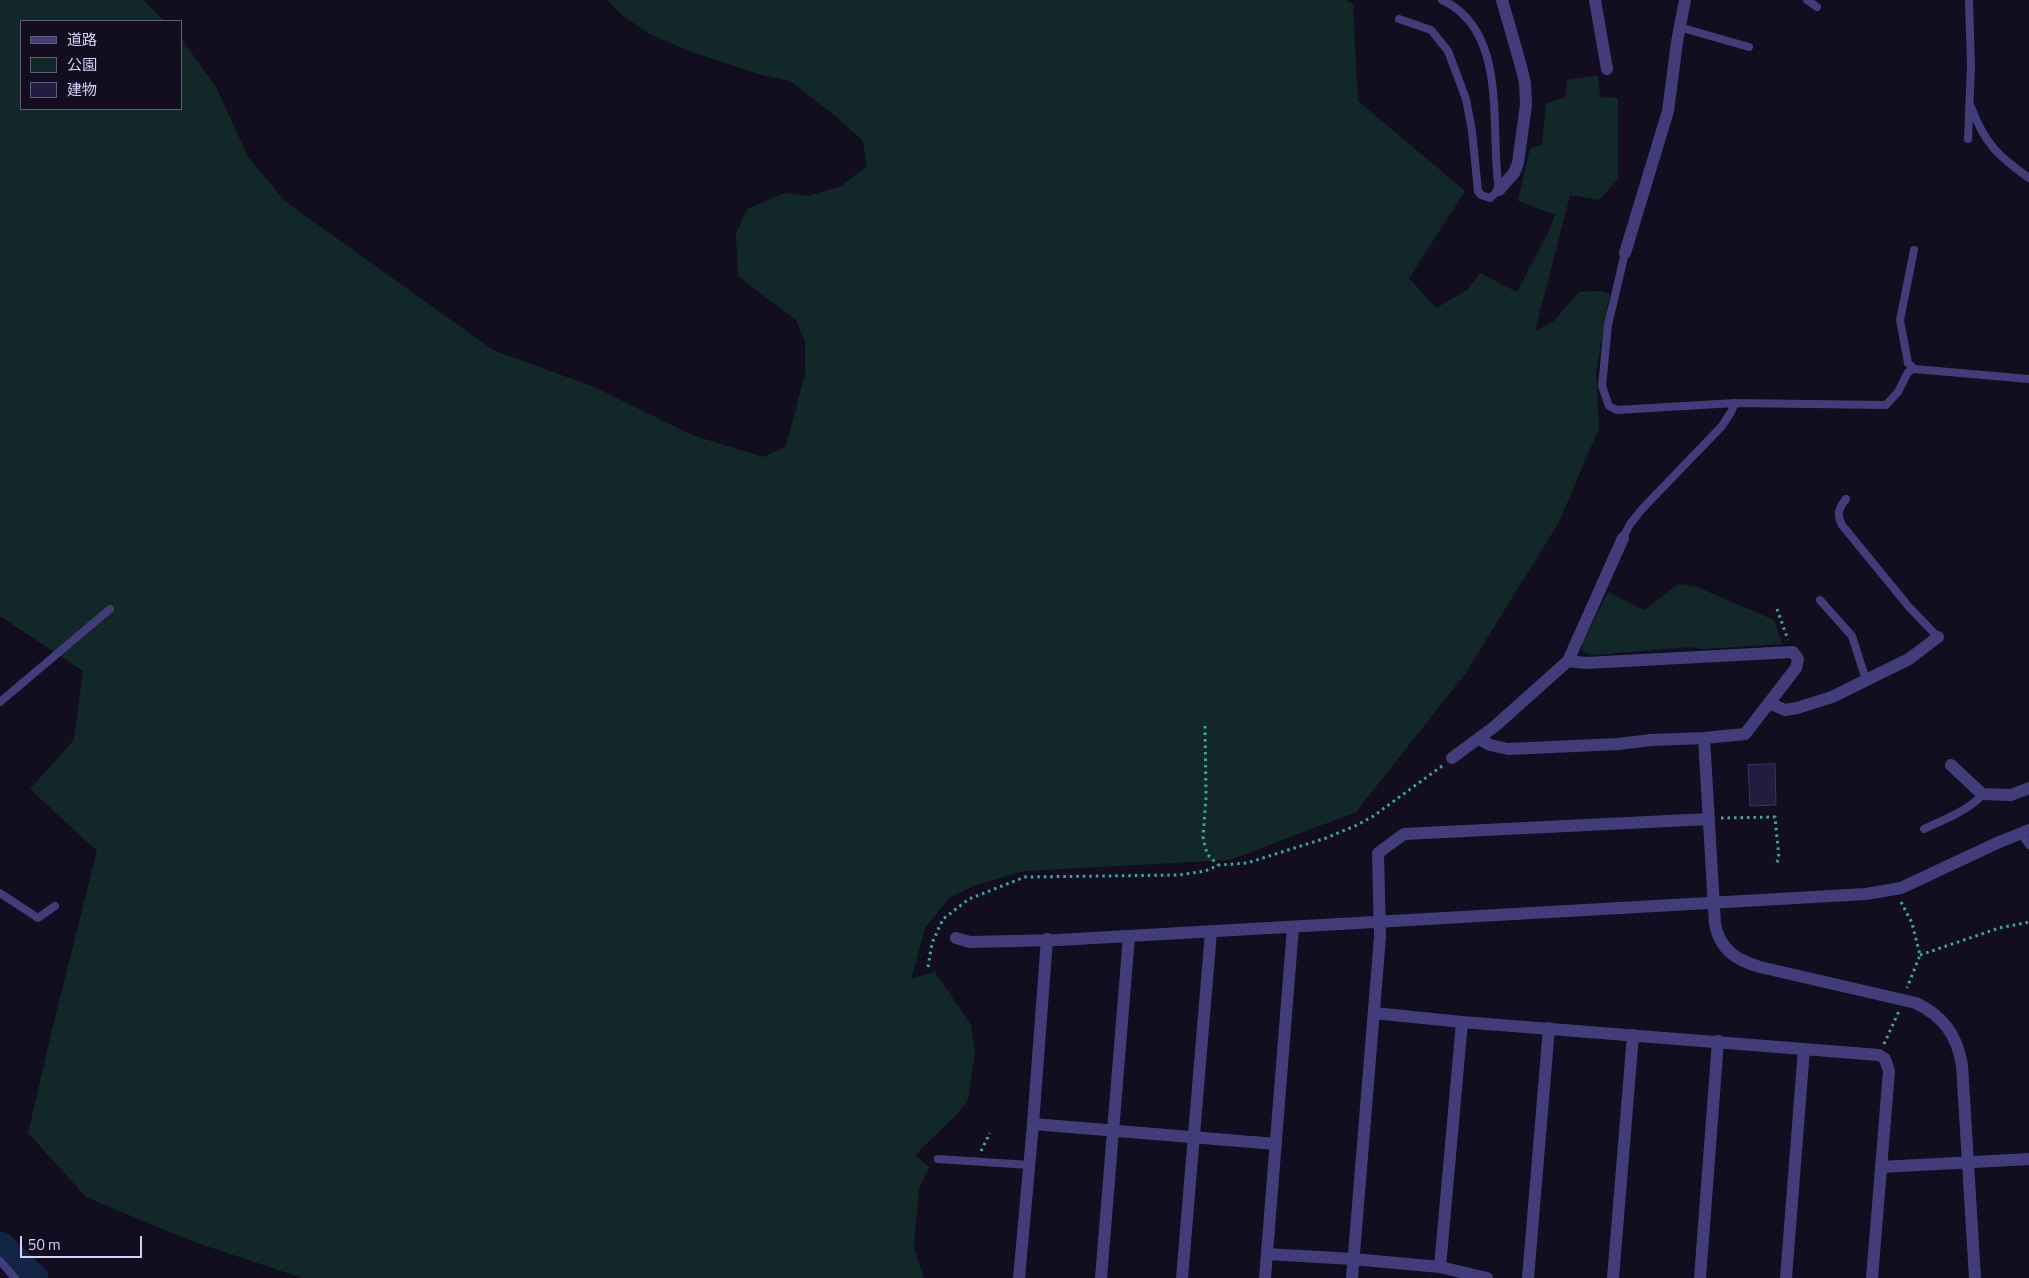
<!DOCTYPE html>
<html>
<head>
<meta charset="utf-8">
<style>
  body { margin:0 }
  #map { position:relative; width:2029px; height:1278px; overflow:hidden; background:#120e1f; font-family:"Titillium Web","Noto Sans JP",sans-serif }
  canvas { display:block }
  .legend { position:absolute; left:20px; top:20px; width:162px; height:90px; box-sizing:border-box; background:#120e1f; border:1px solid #615c77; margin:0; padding:6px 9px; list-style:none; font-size:15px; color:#d7d0fb }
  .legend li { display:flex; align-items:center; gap:10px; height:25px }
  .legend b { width:25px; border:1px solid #615c77 }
  .scale { position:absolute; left:20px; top:1236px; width:122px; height:22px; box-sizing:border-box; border:2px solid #d7d0fb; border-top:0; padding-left:6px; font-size:15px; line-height:18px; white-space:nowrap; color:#d7d0fb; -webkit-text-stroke:4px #120e1f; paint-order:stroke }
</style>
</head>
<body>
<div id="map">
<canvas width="2029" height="1278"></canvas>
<ul class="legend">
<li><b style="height:6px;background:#423d7a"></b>道路</li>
<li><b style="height:14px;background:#122828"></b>公園</li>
<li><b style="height:14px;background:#241c3e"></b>建物</li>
</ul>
<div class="scale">50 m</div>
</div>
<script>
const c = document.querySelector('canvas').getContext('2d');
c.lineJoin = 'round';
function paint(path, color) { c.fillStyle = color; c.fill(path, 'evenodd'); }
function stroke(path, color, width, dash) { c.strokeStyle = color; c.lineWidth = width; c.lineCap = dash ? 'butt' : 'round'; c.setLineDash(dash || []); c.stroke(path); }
const green = new Path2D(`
  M0 0H143L164 21H21V109H181V38L216 87 248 157 286 202 493 350 594 387 692 435 763 457 786 447 805 373V341L796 320 738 276 736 234 747 209 785 193 808 196 841 186 867 166 863 141 833 114 790 81 758 74 695 53 649 34 621 14 607 0H1346L1353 4 1358 101 1465 191 1409 278 1436 308 1467 290 1480 273 1517 292 1549 231 1555 215 1518 201 1530 148 1542 145 1546 104 1565 97 1567 80 1598 75 1600 97 1618 98V179L1599 200 1570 195 1535 331 1553 322 1579 292 1599 291 1610 294 1596 371 1599 428 1559 522 1465 674 1356 812 1230 860 1024 871 973 886 949 898 925 928 911 979 935 972 971 1025 975 1053 968 1099 959 1112 915 1155 929 1167 919 1189 914 1247 924 1278H302L191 1241 86 1197 28 1133 54 1022 97 851 30 789 74 740 83 671 0 616Z
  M1678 584 1697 587 1774 620 1782 644 1704 649 1690 647 1593 655 1585 653 1582 650V644L1608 592 1644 610Z`);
const river = new Path2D(`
  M0 1246 34 1278`);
const building = new Path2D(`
  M1775 764 1776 805 1750 806 1748 765Z`);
const path = new Path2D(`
  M1777 609 1788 640
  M1205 726 1206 797 1203 837 1207 854 1218 865
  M1721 818 1775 817 1779 858 1776 864
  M1901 902 1912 923 1920 955 1907 988
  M1920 955 1999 928 2029 922
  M928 967 932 943 943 919 969 899 1025 877 1179 875 1205 871 1219 865 1247 863 1326 838 1355 826 1372 817 1442 766
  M1884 1044 1899 1011
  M981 1151 990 1133`);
const service = new Path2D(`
  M1807 0 1817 7
  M1399 19 1431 30 1448 51 1466 99 1472 131 1478 191 1481 195 1490 198 1499 190C1489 130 1510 31 1442 0
  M1679 27 1749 47
  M1971 107C1985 144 1998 156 2029 178
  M1968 139 1971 66 1969 0
  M1625 253 1608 325 1602 386 1609 406 1617 410 1735 403 1886 405 1898 392 1908 372 1914 369 2029 379
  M1914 369 1908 363 1900 320 1914 250
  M1846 499C1839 508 1836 514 1842 525L1909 607 1938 637
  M1623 538 1630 524 1643 508 1722 426 1731 412 1735 403
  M1820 600 1852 636 1866 680
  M0 702 110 609
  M1924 829C1939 822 1974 808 1982 794
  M2021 833 2029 845
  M0 893 38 918 55 906
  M938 1159 1030 1165
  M0 1261 15 1278`);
const minor = new Path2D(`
  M1595 0 1607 69
  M1499 190 1514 173 1518 163 1526 105 1525 83 1521 66 1502 0
  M1625 253 1668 111 1677 42 1685 0
  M1769 703 1785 710 1797 708 1832 697 1909 659 1938 637
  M1704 738 1715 924C1720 950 1736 960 1760 967L1916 1003C1943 1016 1957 1035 1962 1065L1975 1278
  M1479 739 1490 745 1508 749 1618 744 1651 740 1704 738 1745 734 1796 668 1798 659 1793 652 1586 663 1568 661
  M1452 758 1494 727 1568 661 1623 538
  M1951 765 1982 794 2011 795 2029 788
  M956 938 970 942 1058 940 1866 894 1901 888 1997 843 2029 830
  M1374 1013 1462 1022 1879 1055 1885 1059 1889 1071 1872 1278
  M1033 1124 1276 1144
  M1881 1167 2029 1159
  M1267 1254 1353 1259 1440 1267 1487 1278
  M1440 1267 1462 1022
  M1019 1278 1033 1124 1047 939
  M1101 1278 1129 936
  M1182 1278 1211 932
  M1265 1278 1293 927
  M1352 1278 1380 937 1378 853 1404 834 1709 819
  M1528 1278 1549 1028
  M1613 1278 1633 1035
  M1700 1278 1718 1041
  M1786 1278 1804 1049`);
paint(green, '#122828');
stroke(river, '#122544', 29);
paint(building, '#241c3e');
stroke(building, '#3d3068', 1);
stroke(path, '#38a8a5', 3, [2.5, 4]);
stroke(service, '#423d7a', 8);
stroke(minor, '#423d7a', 12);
</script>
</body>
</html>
